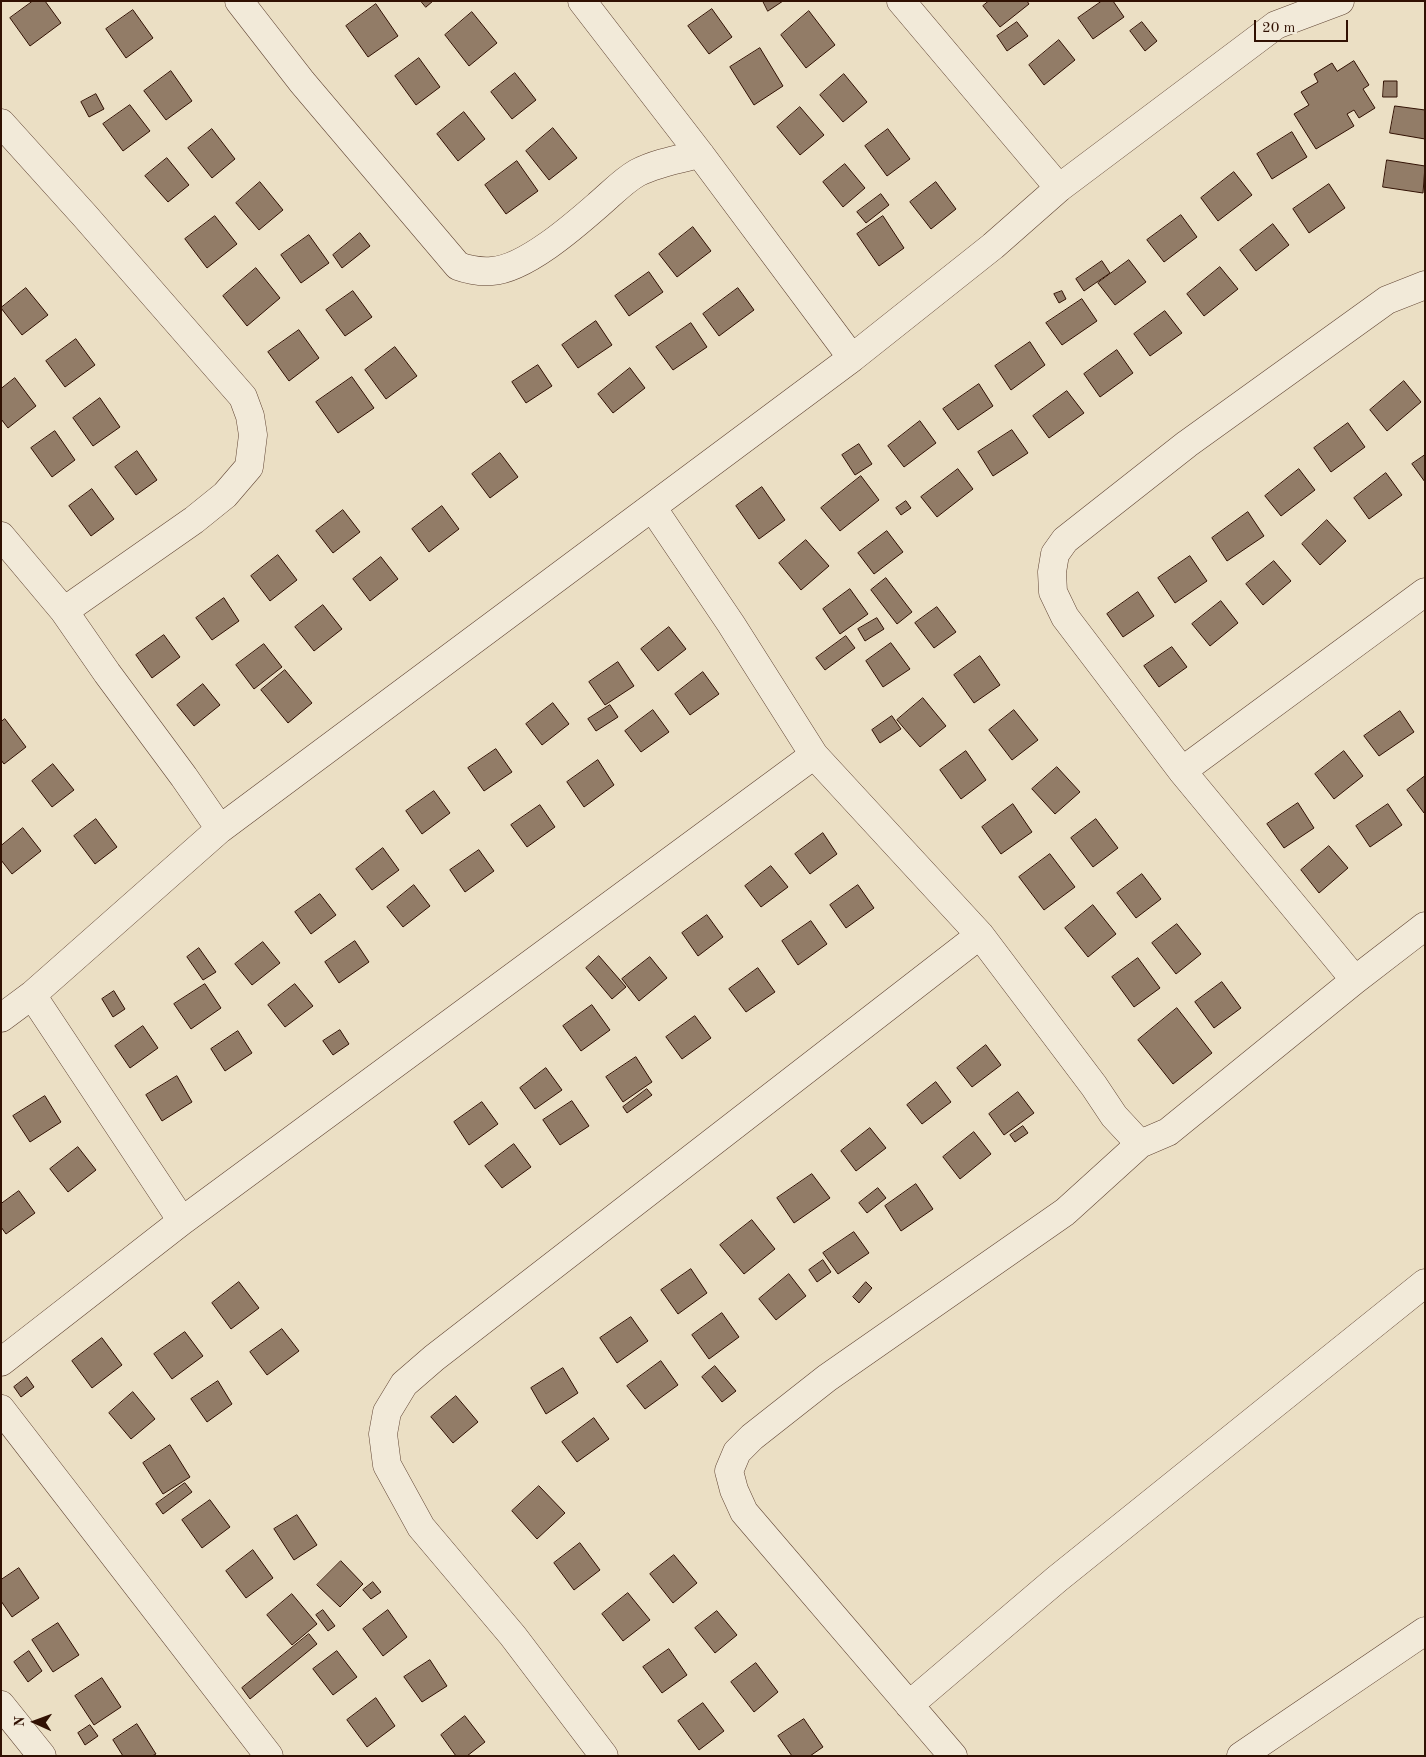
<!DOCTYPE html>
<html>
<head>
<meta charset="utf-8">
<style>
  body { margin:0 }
  #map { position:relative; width:1426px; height:1757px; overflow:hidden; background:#ebdfc4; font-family:"Old Standard TT",serif }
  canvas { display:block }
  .frame { position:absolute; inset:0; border:2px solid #311103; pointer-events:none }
  .north { position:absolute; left:10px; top:1697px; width:50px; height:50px; -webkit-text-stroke:4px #f2ead9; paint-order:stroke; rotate:272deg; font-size:14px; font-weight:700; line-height:20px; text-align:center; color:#311103 }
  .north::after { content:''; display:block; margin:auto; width:18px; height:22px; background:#311103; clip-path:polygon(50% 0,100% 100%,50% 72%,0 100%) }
  .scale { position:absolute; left:1254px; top:20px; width:94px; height:22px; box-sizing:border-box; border:2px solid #311103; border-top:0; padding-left:6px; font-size:15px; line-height:18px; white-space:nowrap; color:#311103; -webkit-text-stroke:4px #f2ead9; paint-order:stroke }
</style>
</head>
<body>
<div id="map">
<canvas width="1426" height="1757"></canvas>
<div class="frame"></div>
<div class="north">N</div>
<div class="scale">20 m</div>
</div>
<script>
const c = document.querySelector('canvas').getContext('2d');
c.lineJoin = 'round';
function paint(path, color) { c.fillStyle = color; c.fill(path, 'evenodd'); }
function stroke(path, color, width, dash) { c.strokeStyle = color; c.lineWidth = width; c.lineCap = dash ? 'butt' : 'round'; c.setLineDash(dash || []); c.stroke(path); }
const building = new Path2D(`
  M33 1H45L61 23 30 46 10 18Z
  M421 1H433L426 7Z
  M763 1H783L768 11Z
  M989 1H1027L1029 4 1000 27 983 6Z
  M1102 1H1113L1124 17 1093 39 1078 18Z
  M376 4 398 36 368 57 346 26Z
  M712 9 732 37 709 54 688 26Z
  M133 10 153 38 126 58 106 29Z
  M809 11 835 45 806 68 781 35Z
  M472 12 497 43 469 66 445 35Z
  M1017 22 1028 36 1007 51 997 36Z
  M1142 22 1157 41 1145 51 1130 31Z
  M1059 40 1075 60 1044 85 1029 65Z
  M760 48 783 86 754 105 730 67Z
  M419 58 440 87 416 105 395 76Z
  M1354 61 1369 85 1363 89 1375 108 1359 118 1354 110 1347 114 1354 126 1316 149 1294 114 1309 105 1301 92 1318 82 1314 74 1332 63 1337 71Z
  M171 71 192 101 166 120 144 91Z
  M515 73 536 100 512 119 491 92Z
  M844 74 867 102 843 122 820 95Z
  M1384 81H1397V97H1383Z
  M96 94 104 109 89 117 81 102Z
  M130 105 150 131 123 151 103 124Z
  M1395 106 1425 110V139L1390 133Z
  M800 107 824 135 800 155 777 127Z
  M464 112 485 139 458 161 437 134Z
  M553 128 577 158 549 180 526 151Z
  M212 129 235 159 212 178 188 148Z
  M888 129 910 159 887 176 865 146Z
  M1292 132 1307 157 1272 179 1257 154Z
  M167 158 189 185 168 202 145 176Z
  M1387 160 1425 166 1423 193 1383 187Z
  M517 161 538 191 506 214 485 185Z
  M845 164 865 188 843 207 823 182Z
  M1234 172 1252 195 1218 221 1201 198Z
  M260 182 283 210 259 230 236 203Z
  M936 182 956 209 931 229 910 202Z
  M1329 184 1345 208 1309 233 1293 209Z
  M881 194 889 205 866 223 857 212Z
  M1181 215 1197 237 1164 262 1147 240Z
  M215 216 237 244 207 268 185 239Z
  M883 216 904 248 879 266 857 234Z
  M1273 224 1289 245 1256 271 1240 250Z
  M693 227 711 251 677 277 659 254Z
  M360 233 370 246 342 268 333 255Z
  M309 235 329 263 301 283 281 255Z
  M1129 260 1146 282 1115 305 1098 283Z
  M1102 261 1110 273 1084 291 1076 279Z
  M1220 267 1238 289 1204 316 1187 294Z
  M256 268 280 298 247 326 223 296Z
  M649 272 663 292 629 316 615 296Z
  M26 288 48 315 22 335 1 308Z
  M738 288 754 310 719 336 703 314Z
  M353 291 372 317 345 336 326 310Z
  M1062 291 1066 299 1059 303 1054 294Z
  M1082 299 1097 321 1062 345 1046 323Z
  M1165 311 1182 333 1150 356 1134 334Z
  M596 321 612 345 578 368 562 345Z
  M691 323 707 347 673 370 656 347Z
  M299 330 319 358 289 381 268 352Z
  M76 339 95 365 65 387 46 361Z
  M1030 342 1045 365 1011 390 995 366Z
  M395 347 417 376 386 399 365 370Z
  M1117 350 1133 373 1100 397 1084 374Z
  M538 365 552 386 526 403 512 382Z
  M630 368 645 388 613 413 598 394Z
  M352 377 374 408 338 433 316 402Z
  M15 378 36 406 8 428 1 419V389Z
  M1404 381 1421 402 1387 431 1370 410Z
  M979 384 993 406 958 430 943 409Z
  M1067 391 1084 413 1049 438 1033 416Z
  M100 398 120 427 93 446 73 418Z
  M920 421 936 443 904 467 888 446Z
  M1348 423 1365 447 1331 472 1314 448Z
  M1012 430 1028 453 993 476 978 452Z
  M55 431 75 460 52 477 31 448Z
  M859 444 872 464 855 475 842 455Z
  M137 451 157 480 136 495 115 467Z
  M500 453 518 477 490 498 472 474Z
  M1425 455V482L1412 464Z
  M958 469 973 489 937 517 921 497Z
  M1299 469 1315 490 1281 516 1265 496Z
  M1386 473 1402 495 1369 519 1354 498Z
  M861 476 879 500 840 531 821 508Z
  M762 487 785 520 759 539 736 506Z
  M92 489 114 519 91 536 69 506Z
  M906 501 911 508 901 515 896 508Z
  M442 506 459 529 429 552 412 529Z
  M343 510 360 532 333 553 316 531Z
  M1248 512 1264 536 1227 561 1212 538Z
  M1327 520 1346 541 1320 565 1302 544Z
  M887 531 903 552 874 574 858 553Z
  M806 540 829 566 801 590 779 563Z
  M278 555 297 580 270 601 251 576Z
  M1190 556 1207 581 1175 603 1158 578Z
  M381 557 398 579 370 601 353 579Z
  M1274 561 1291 581 1263 605 1246 584Z
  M886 578 912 612 897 624 871 590Z
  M850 589 868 614 840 634 823 609Z
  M1138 592 1154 616 1123 637 1107 614Z
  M224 598 239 621 212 640 196 618Z
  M1221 601 1238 623 1210 646 1192 624Z
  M323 605 342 629 314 651 295 627Z
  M937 607 956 632 934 648 915 623Z
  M877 618 884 629 865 641 858 629Z
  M669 627 686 649 658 671 641 649Z
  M164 635 180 657 152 678 136 655Z
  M846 636 855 648 825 670 816 658Z
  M891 643 910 669 883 687 866 661Z
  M264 644 282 667 254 689 236 665Z
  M1172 647 1187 667 1159 687 1144 666Z
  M980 656 1000 685 974 703 954 675Z
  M618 662 634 686 605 705 589 682Z
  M285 670 312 703 288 723 261 690Z
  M703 672 719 694 690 715 675 694Z
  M203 684 220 705 194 726 177 705Z
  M923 698 946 726 920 747 897 720Z
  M553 703 569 724 542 745 526 724Z
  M610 705 618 717 596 731 588 719Z
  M653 710 669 732 641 752 625 731Z
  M1014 710 1038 740 1012 760 989 730Z
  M1400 711 1414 732 1379 756 1364 736Z
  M892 716 901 729 880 743 872 730Z
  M5 719 26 747 4 764 1 760V722Z
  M496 749 512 772 484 791 468 768Z
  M966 751 986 780 961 799 940 770Z
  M1344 751 1363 776 1334 799 1315 774Z
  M598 760 614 785 584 807 567 782Z
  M53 764 74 790 52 807 32 781Z
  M1057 767 1080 792 1055 814 1032 789Z
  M1425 776V812L1424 813 1407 790Z
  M434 791 450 813 422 834 406 811Z
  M1298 803 1314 828 1284 848 1267 824Z
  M1013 804 1032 832 1001 854 982 827Z
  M1388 804 1402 825 1370 847 1356 826Z
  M540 805 555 827 527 847 511 825Z
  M96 819 117 847 95 864 74 836Z
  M1096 819 1118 848 1093 867 1071 838Z
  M23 828 41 851 12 874 1 860V846Z
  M823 833 837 854 810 874 795 854Z
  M1329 846 1348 868 1319 893 1301 870Z
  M383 848 399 870 372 890 356 869Z
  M479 850 494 871 465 892 450 870Z
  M1050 854 1075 887 1044 910 1019 877Z
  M771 866 788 887 761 907 745 886Z
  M1142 874 1161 899 1136 918 1117 893Z
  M414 885 430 906 403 927 387 907Z
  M858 885 874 908 846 928 830 905Z
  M320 894 336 915 311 934 295 912Z
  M1093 905 1116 934 1088 957 1065 928Z
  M707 915 723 937 698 956 682 933Z
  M811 921 827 944 798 965 782 941Z
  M1177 924 1201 954 1176 974 1152 943Z
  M355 941 369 962 339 983 325 962Z
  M263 942 280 963 252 985 235 964Z
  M199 948 216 972 203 980 187 957Z
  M599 956 626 987 612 999 586 968Z
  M650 957 667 978 639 1001 622 979Z
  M1138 958 1160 988 1134 1007 1112 977Z
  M758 968 775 992 746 1012 729 989Z
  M1222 982 1241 1008 1214 1028 1195 1002Z
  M205 984 221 1008 191 1029 174 1004Z
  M295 984 313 1006 285 1027 268 1005Z
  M114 991 125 1009 113 1017 102 999Z
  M592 1005 610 1030 581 1051 563 1026Z
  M1177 1008 1212 1053 1173 1084 1138 1040Z
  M695 1016 711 1038 682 1059 666 1037Z
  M143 1026 158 1048 130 1068 115 1046Z
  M340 1030 349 1044 333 1055 323 1041Z
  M238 1031 252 1053 225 1071 211 1049Z
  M986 1045 1001 1065 972 1087 957 1068Z
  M636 1057 652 1082 623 1102 606 1077Z
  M546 1068 562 1090 535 1109 520 1088Z
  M177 1076 192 1102 162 1121 146 1095Z
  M936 1082 951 1102 922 1124 907 1105Z
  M647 1089 652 1095 627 1113 623 1107Z
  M1018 1092 1034 1113 1004 1135 989 1114Z
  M45 1096 61 1122 30 1142 13 1116Z
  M572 1101 589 1126 560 1145 543 1120Z
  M482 1102 498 1124 469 1145 454 1122Z
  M1023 1126 1028 1133 1015 1142 1010 1135Z
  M870 1128 886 1148 856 1171 841 1151Z
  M974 1132 991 1154 960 1179 943 1157Z
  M514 1144 531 1167 502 1188 485 1166Z
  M78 1147 96 1170 68 1192 50 1169Z
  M812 1174 830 1198 794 1223 777 1198Z
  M916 1184 933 1209 901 1231 885 1206Z
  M878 1188 886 1198 867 1213 859 1203Z
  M19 1191 35 1213 6 1234 1 1227V1204Z
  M752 1220 775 1249 744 1274 720 1245Z
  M854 1232 869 1253 838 1274 823 1253Z
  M823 1260 831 1272 817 1282 809 1270Z
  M691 1269 707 1293 678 1314 661 1290Z
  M789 1274 806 1296 776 1320 759 1299Z
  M239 1282 259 1308 231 1329 212 1303Z
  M866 1282 872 1288 859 1303 853 1297Z
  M722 1313 739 1337 709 1359 692 1335Z
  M631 1317 648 1341 617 1363 600 1338Z
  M282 1329 299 1351 267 1375 250 1352Z
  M185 1332 203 1356 172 1379 154 1354Z
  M102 1338 122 1365 92 1388 72 1361Z
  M661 1361 678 1385 645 1409 627 1386Z
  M715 1366 736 1391 722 1402 702 1377Z
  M563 1368 578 1393 546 1414 531 1388Z
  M27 1377 34 1387 21 1397 14 1387Z
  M218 1381 232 1404 207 1422 191 1399Z
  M133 1392 155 1419 131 1439 109 1413Z
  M456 1396 478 1422 453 1443 431 1417Z
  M594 1418 609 1439 577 1462 562 1442Z
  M170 1445 190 1477 163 1494 143 1463Z
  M185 1483 192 1492 163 1514 156 1504Z
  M539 1486 565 1513 537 1539 512 1511Z
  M210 1500 230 1527 202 1548 182 1520Z
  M297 1515 317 1545 294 1560 274 1529Z
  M580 1543 600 1570 574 1590 554 1563Z
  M253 1550 273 1578 246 1598 226 1571Z
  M674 1555 697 1583 673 1603 650 1574Z
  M341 1561 363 1584 340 1607 317 1585Z
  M19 1568 39 1598 12 1617 1 1601V1580Z
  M373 1582 381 1592 371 1599 363 1590Z
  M628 1593 650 1620 623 1641 602 1614Z
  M292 1594 317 1624 292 1645 267 1615Z
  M323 1610 335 1626 328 1631 316 1615Z
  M388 1610 407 1637 383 1656 363 1629Z
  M717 1611 737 1635 715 1653 695 1628Z
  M58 1623 79 1655 53 1672 32 1640Z
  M309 1634 317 1644 250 1699 242 1688Z
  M669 1649 687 1675 662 1693 643 1667Z
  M29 1651 42 1671 28 1682 14 1662Z
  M337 1651 357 1677 333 1695 313 1669Z
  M430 1660 447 1686 422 1702 404 1677Z
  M756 1663 778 1692 754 1712 731 1682Z
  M102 1678 121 1707 94 1725 75 1696Z
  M376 1698 395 1726 367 1747 347 1720Z
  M703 1703 724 1731 699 1750 678 1721Z
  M465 1716 485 1742 467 1756H456L441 1735Z
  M804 1719 823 1747 810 1756H792L778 1736Z
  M137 1724 156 1754 152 1756H123L113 1740Z
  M90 1725 98 1736 85 1745 78 1733Z`);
const minor = new Path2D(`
  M239 1 302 82 458 266C469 270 480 272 492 271 525 269 574 226 598 205 611 194 623 181 637 173 656 163 679 159 700 154
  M582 1 700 154 852 358
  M901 1 1059 188
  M1 123 85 216 243 397 250 416 253 435 249 467 225 495 194 520 64 611
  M652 507 731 624 814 755 980 935 1094 1086 1114 1116 1140 1144 1168 1132 1355 980 1425 926
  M1 536 64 611 107 673 184 777 220 829
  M1182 771 1425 592
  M1355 980 1182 771 1065 617 1053 592 1052 572 1055 554 1065 540 1187 444 1387 300 1425 285
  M32 995 182 1221
  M1 1018 32 995 220 829 852 358 993 246 1059 188 1276 25 1340 1
  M1 1362 182 1221 814 755
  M1 1409 269 1756
  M1 1705 42 1756
  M909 1705 1057 1579 1425 1283
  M604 1756 513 1636 421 1527 387 1465 383 1434 387 1412 404 1384 434 1358 980 935
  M953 1756 744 1512 734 1490 729 1471 737 1452 752 1437 827 1378 1065 1212 1140 1144
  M1241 1756 1425 1631`);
paint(building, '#927c67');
stroke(building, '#311103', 1);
stroke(minor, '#604433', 29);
stroke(minor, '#f2ead9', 28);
</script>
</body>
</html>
